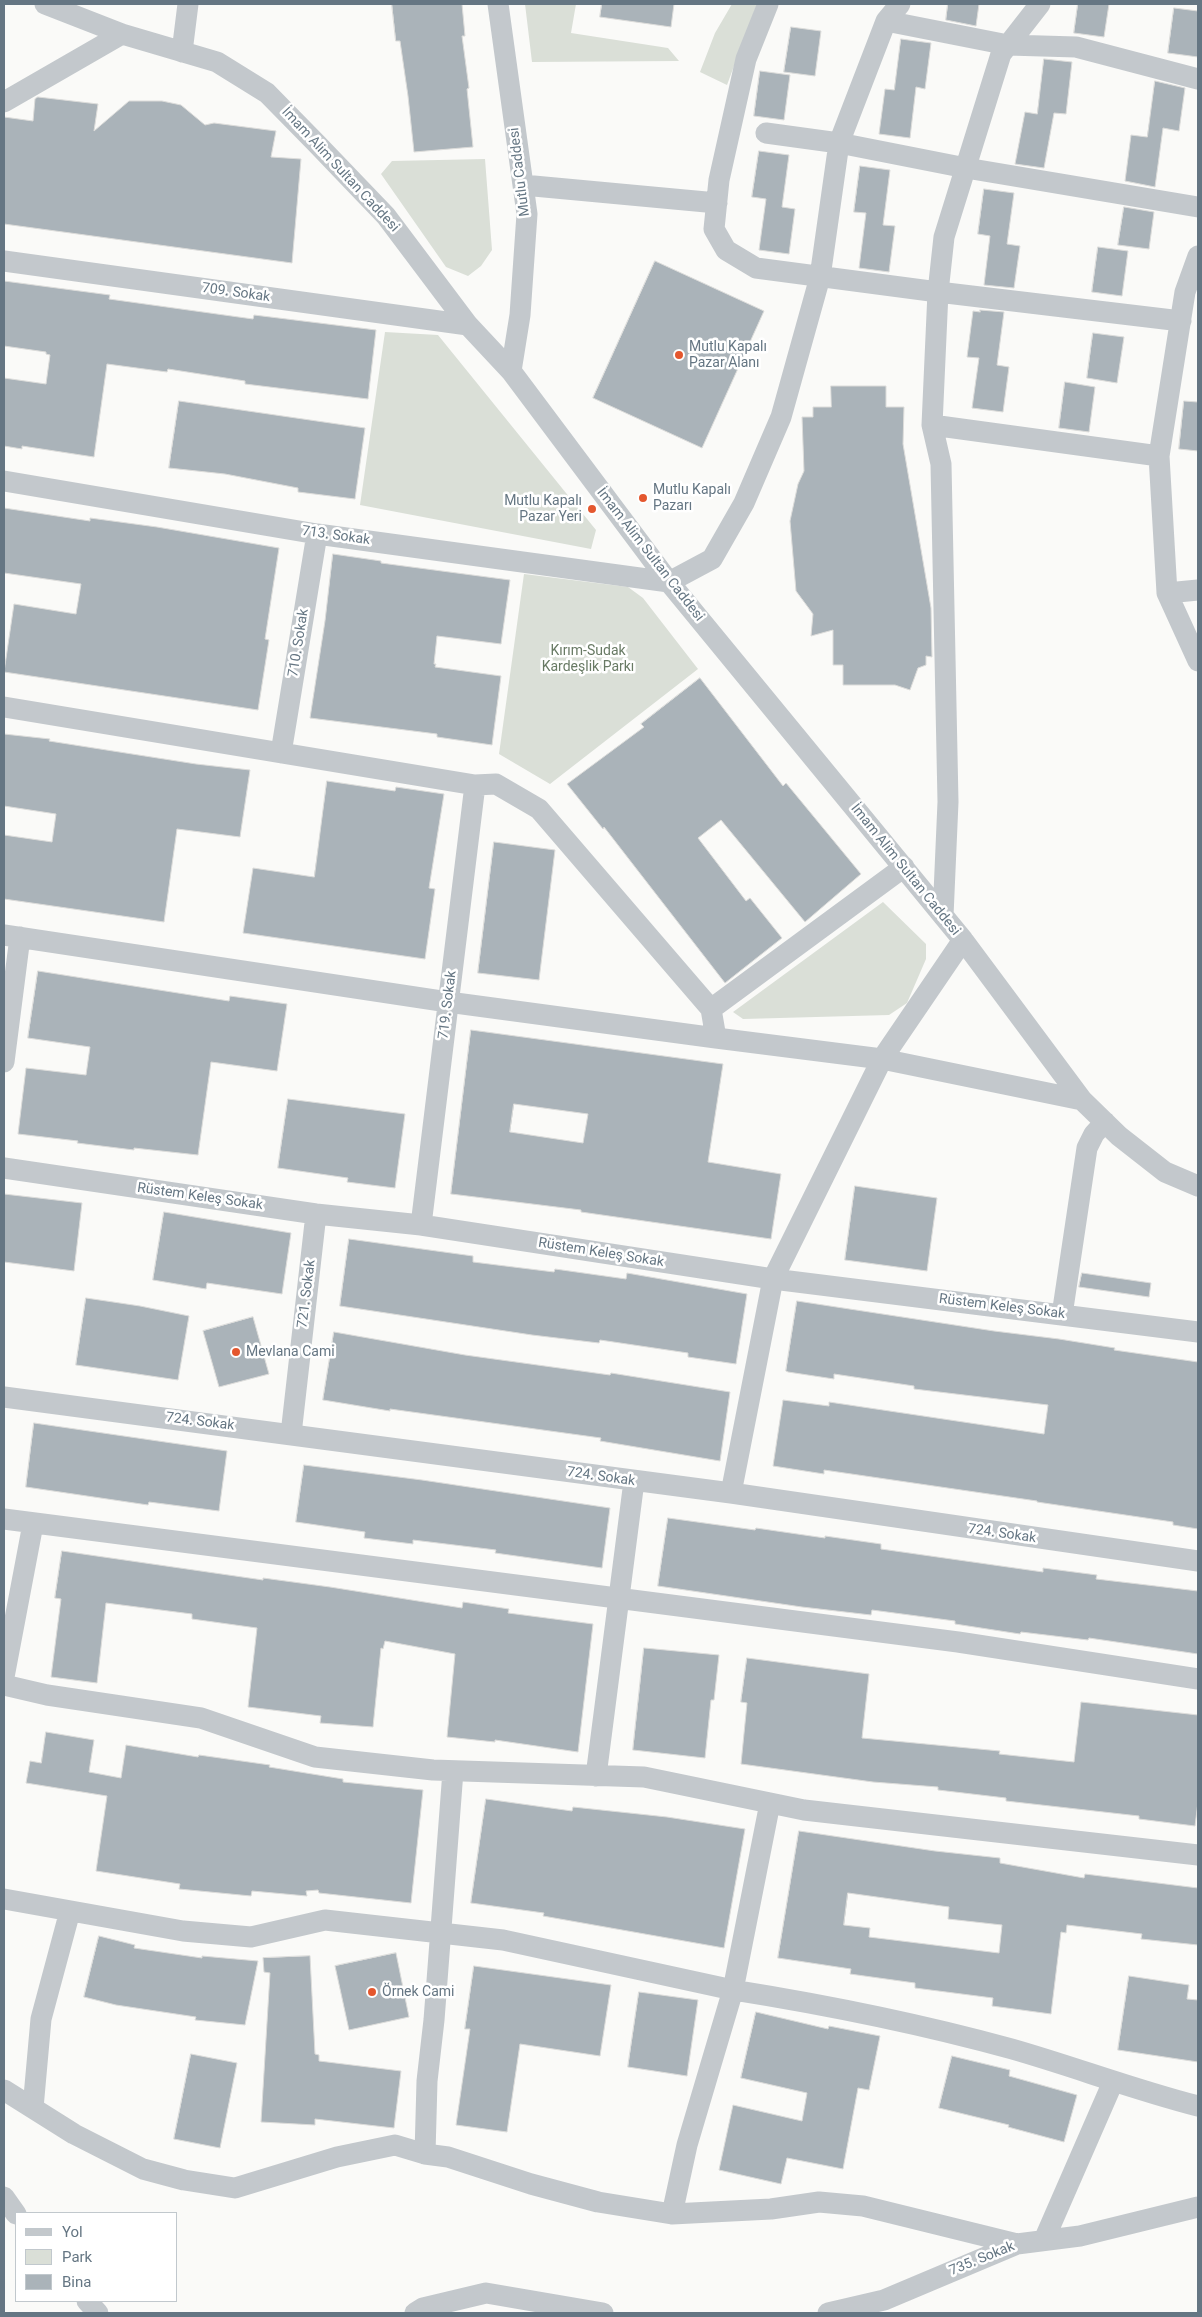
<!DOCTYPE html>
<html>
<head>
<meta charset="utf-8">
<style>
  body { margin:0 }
  #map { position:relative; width:1202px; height:2317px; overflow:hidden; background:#fafaf8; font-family:Roboto,sans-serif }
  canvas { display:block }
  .frame { position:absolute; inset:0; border:5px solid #657683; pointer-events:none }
  .legend { position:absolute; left:15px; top:2212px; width:162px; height:90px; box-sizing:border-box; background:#fff; border:1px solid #c1c8cd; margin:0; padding:6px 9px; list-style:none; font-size:15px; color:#657683 }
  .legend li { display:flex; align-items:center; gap:10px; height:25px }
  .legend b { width:25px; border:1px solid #c1c8cd }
</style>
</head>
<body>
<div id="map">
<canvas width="1202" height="2317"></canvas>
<div class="frame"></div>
<ul class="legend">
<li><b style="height:6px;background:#c3c8cc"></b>Yol</li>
<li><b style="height:14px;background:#dadfd7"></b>Park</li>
<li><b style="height:14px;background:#aab3b9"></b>Bina</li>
</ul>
</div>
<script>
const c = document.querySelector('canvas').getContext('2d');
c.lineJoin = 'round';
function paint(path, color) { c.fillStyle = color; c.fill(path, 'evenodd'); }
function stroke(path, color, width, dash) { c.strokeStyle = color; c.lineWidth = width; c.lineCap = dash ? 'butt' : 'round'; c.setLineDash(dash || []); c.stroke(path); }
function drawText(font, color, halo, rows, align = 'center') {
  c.font = font + ' Roboto,sans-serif'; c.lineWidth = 5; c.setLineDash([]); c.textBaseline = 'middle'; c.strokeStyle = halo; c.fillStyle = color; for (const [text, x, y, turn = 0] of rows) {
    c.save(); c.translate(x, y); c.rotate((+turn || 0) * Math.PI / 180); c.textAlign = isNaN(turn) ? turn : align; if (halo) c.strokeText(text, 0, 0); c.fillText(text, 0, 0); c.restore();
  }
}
const green = new Path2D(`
  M525 4H576L571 33 668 48 679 61 532 62Z
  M732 4H757L727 85 700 72 715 33Z
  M485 159 492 250 481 266 468 276 446 267 381 174 392 161Z
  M385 332 438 335 596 530 591 549 360 505Z
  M524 574 628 587 643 598 698 669 550 784 499 754Z
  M883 902 926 944V959L907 1003 889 1015 743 1019 733 1012Z`);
const building = new Path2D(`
  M392 4H462L465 36H462L469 88 467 89 473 147 414 152 408 96 400 41H396Z
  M602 4H674L671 27 600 17Z
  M948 4H979L976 26 946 20Z
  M1078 4H1109L1104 37 1074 33Z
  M1174 8 1198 11V57L1168 53Z
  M791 27 821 31 815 76 784 72Z
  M901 39 931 43 925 89 916 87 910 138 879 134 885 89 894 90Z
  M1044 59 1072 62 1066 114 1054 113 1044 168 1015 164 1025 112 1037 114Z
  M760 71 790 75 784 120 754 116Z
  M1155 81 1185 88 1179 131 1163 128 1155 187 1125 181 1131 135 1147 137Z
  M38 97 98 104 94 131 129 101H162L181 105 205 125 214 123 276 131 271 157 301 159 292 263 4 224V117L33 121 35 99Z
  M759 151 789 155 782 207 795 209 789 254 759 250 766 199 752 197Z
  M860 166 890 170 883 225 895 226 889 272 859 268 866 213 854 212Z
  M984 189 1014 193 1007 244 1020 246 1014 288 984 285 990 236 978 234Z
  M1124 207 1154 212 1149 249 1118 245Z
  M1098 247 1128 251 1122 296 1092 292Z
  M655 261 764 311 702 448 593 398Z
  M4 281 110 295 109 299 253 319 254 315 376 330 368 399 245 384V381L168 369 167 372 107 364 94 457 22 446V449L4 446V378L46 384 50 355 46 354V352L4 346Z
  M980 310 1004 312 997 365 1009 367 1003 412 972 408 979 358 967 357 973 311 980 312Z
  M1093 333 1124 337 1117 383 1087 378Z
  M1065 382 1095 387 1089 432 1059 428Z
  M831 386H886V407H904L903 444 931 608 932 657 926 656V665L918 668 910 690 895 685H843V665H833V630L811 636 813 614 796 591 790 521 798 484 804 471 802 417H813V407H831Z
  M179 401 365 428 355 499 298 492V488L225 474 169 468Z
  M1184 401 1198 402V451L1179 449Z
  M4 508 90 521V518L157 527 279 548 265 639 269 640 258 710 4 672 14 604 76 614 81 584 4 573Z
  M333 554 381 561V563L510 580 501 644 437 636 434 664H436L435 667 501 676 492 745 437 737V734L310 718 325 621Z
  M700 678 783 786 786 783 861 874 805 922 721 820 698 838 746 901 750 898 782 938 725 983 604 827 603 829 567 784 644 727 641 724Z
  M4 734 50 739 49 741 196 764 250 770 240 837 177 829 164 922 4 899V835L52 842 56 814 4 806Z
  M327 781 395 791 396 787 444 794 429 888 435 889 425 959 243 933 253 868 314 877Z
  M494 842 555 850 539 980 478 973Z
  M38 971 229 1001 230 996 287 1004 277 1071 211 1062 198 1155 134 1148V1150L77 1143 78 1141 18 1134 26 1068 86 1075 90 1047 28 1038Z
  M471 1030 723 1064 708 1162 781 1174 771 1239 581 1212V1210L451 1194ZM514 1104 588 1114 583 1143 510 1132Z
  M288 1099 405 1114 395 1188 347 1182 348 1178 278 1168Z
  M855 1186 937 1198 927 1271 845 1260Z
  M4 1194 82 1203 74 1271 4 1262Z
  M164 1212 291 1233 282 1294 207 1283 206 1289 153 1280Z
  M349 1239 473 1256V1262L554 1272 555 1269 626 1279 627 1273 747 1294 736 1364 688 1357V1353L600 1340 599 1343 532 1335 340 1306Z
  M1082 1273 1151 1283 1149 1297 1079 1287Z
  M86 1298 140 1306 189 1316 178 1380 76 1365Z
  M797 1301 994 1331 1059 1339 1115 1348 1114 1350 1198 1362V1529L1173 1525V1522L1037 1502V1501L824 1470V1474L773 1466 783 1400 829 1406V1402L1044 1434 1048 1405 914 1389V1386L834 1374V1379L788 1372 786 1371Z
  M253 1317 269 1374 219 1387 203 1331Z
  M334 1332 465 1355 610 1375 611 1373 730 1392 720 1461 600 1441 601 1438 390 1409V1411L323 1400Z
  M34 1423 227 1451 219 1511 149 1502 148 1505 26 1487Z
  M304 1465 422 1480 610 1508 602 1568 495 1553 496 1550 413 1540V1544L364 1538 365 1532 296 1522Z
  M668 1518 755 1530 756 1528 825 1538V1536L881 1544V1549L1043 1572V1568L1097 1575 1096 1579 1198 1591V1654L1089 1638 1088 1640 1021 1632 1020 1634 955 1624V1621L872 1610 871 1615 802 1607 658 1586Z
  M62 1551 263 1580V1578L330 1587 462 1608 463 1602 509 1609 508 1613 593 1624 578 1752 495 1740V1742L447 1737 455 1654 385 1641 383 1649 381 1648 373 1727 320 1723 321 1716 248 1707 257 1628 192 1619V1614L106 1603 97 1683 51 1677 61 1599 55 1598Z
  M644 1648 719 1655 714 1700H711L705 1758 633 1750Z
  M747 1658 869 1674 862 1738 1000 1751 999 1754 1074 1762 1081 1702 1198 1715V1802L1195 1826 1139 1819V1816L1006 1801V1798L938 1790V1787L873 1782 741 1764 747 1703 741 1702Z
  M46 1732 94 1740 89 1772 121 1778 126 1745 198 1757 199 1755 270 1765 269 1767 343 1779V1782L423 1790 411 1903 319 1893 318 1890 306 1891 307 1896 252 1891 251 1896 179 1889 180 1884 96 1871 107 1796 26 1783 30 1761 41 1763Z
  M486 1799 572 1811 573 1807 667 1817 745 1829 724 1948 543 1916 544 1913 471 1903Z
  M799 1831 935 1851 1000 1858V1863L1084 1878 1085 1874 1198 1888V1945L1141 1939 1142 1934 1067 1925 1066 1933 1061 1932 1051 2014 992 2006 993 1998 915 1988V1983L850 1974 851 1969 778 1958ZM848 1893 949 1907 948 1919 1002 1925 999 1953 869 1937 870 1928 844 1925Z
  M99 1936 135 1945 134 1948 202 1958V1956L258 1961 245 2025 195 2020 196 2017 116 2005 84 1997Z
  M396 1953 409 2017 349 2030 335 1966Z
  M310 1956 315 2054 319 2055V2061L401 2071 394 2128 315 2119V2125L261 2122 270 1973 264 1972 263 1958Z
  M474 1966 611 1985 600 2056 520 2044 507 2132 456 2125 470 2029H465Z
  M1129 1976 1189 1985 1187 1999 1198 2000V2062L1118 2050Z
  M639 1992 698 2000 687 2076 628 2067Z
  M756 2012 828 2029 829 2026 880 2036 869 2090 858 2088 843 2169 787 2158 781 2184 719 2170 733 2105 802 2121 807 2093 741 2078Z
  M191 2054 237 2063 220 2148 174 2139Z
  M952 2056 1010 2070 1009 2076 1077 2095 1064 2142 1008 2127 1009 2125 939 2108Z`);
const minor = new Path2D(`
  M45 4 122 34 217 62 267 93 317 144 386 216 468 325 511 371 669 582 963 940 1082 1100 1119 1136 1165 1172 1198 1186
  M498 4 527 214 520 315 511 371
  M768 4 746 59 719 180 714 229 726 250 756 268 938 292 1181 321
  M886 21 1008 45 1076 47 1198 79
  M182 52 188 4
  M4 102 122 34
  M766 133 839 143 966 168 1198 207
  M523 185 717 203
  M1198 256 1185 292 1159 456 1167 593 1198 661
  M4 261 468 325
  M932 425 1159 456
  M4 481 317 534 669 582 712 559 744 503 781 417 820 277 839 143 886 21 900 4
  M1167 593 1198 590
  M4 707 475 785 496 784 539 809 711 1009 716 1038 882 1059 1082 1100
  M281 753 317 534
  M943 916 948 802 941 464 932 425 938 292 944 237 1001 54 1040 4
  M4 935 448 1002 716 1038
  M711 1009 904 867
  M4 1062 20 937
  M4 1168 316 1214 421 1225 773 1279 1198 1332
  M421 1225 475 785
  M1062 1315 1087 1148 1094 1134 1105 1122
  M4 1397 731 1493 1198 1561
  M291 1434 316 1214
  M731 1493 773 1279 882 1059 963 940
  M4 1519 958 1642 1198 1679
  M4 1677 33 1524
  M4 1685 47 1695 201 1718 315 1757 433 1770 644 1777 804 1810 1198 1855
  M596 1776 634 1481
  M4 1899 183 1931 251 1937 325 1920 503 1940 733 1990 770 1803
  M4 2090 74 2134 143 2169 184 2180 235 2188 337 2157 395 2145 425 2154 448 2157 531 2184 598 2202 672 2214 771 2209 819 2202 863 2206 1017 2244
  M33 2108 41 2019 70 1911
  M425 2154 427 2081 434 2020 453 1771
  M4 2197 16 2214
  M672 2214 687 2145 733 1990C827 2005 921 2024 1012 2049 1075 2067 1135 2090 1198 2106
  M1044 2240 1113 2082
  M87 2301 98 2313
  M415 2313 423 2308 486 2293 603 2313
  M828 2313 884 2300 1017 2244 1080 2236 1198 2207`);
const markers = [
  [679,355,5,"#e4572e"],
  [643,498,5,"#e4572e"],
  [592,509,5,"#e4572e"],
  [236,1352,5,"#e4572e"],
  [372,1992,5,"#e4572e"]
];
const streetNames = [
  ["İmam Alim Sultan Caddesi",340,170,47],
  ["Mutlu Caddesi",520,172,-97],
  ["709. Sokak",236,293,8],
  ["713. Sokak",336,536,8],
  ["İmam Alim Sultan Caddesi",650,555,52],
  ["710. Sokak",299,643,-81],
  ["İmam Alim Sultan Caddesi",905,870,51],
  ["719. Sokak",448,1005,-83],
  ["Rüstem Keleş Sokak",200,1197,8],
  ["Rüstem Keleş Sokak",601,1253,9],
  ["721. Sokak",307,1294,-83],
  ["Rüstem Keleş Sokak",1002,1307,7],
  ["724. Sokak",200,1422,7],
  ["724. Sokak",601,1477,8],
  ["724. Sokak",1002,1534,8],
  ["735. Sokak",982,2259,-22]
];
const poiNames = [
  ["Mutlu Kapalı",689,347],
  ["Pazar Alanı",689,363],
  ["Mutlu Kapalı",653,490],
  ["Pazarı",653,506],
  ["Mutlu Kapalı",582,501,"right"],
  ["Pazar Yeri",582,517,"right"],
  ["Mevlana Cami",246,1352],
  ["Örnek Cami",382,1992]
];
const parkNames = [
  ["Kırım-Sudak",588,651],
  ["Kardeşlik Parkı",588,667]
];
paint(green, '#dadfd7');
paint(building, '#aab3b9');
stroke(building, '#dcdcda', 1);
stroke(minor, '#c3c8cc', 21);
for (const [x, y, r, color] of markers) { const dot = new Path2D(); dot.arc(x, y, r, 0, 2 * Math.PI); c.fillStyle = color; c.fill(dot); stroke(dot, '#fff', 2); }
drawText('14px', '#657683', '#fff', streetNames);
drawText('14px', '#657683', '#fff', poiNames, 'left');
drawText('14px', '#687a64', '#fff', parkNames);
</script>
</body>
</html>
